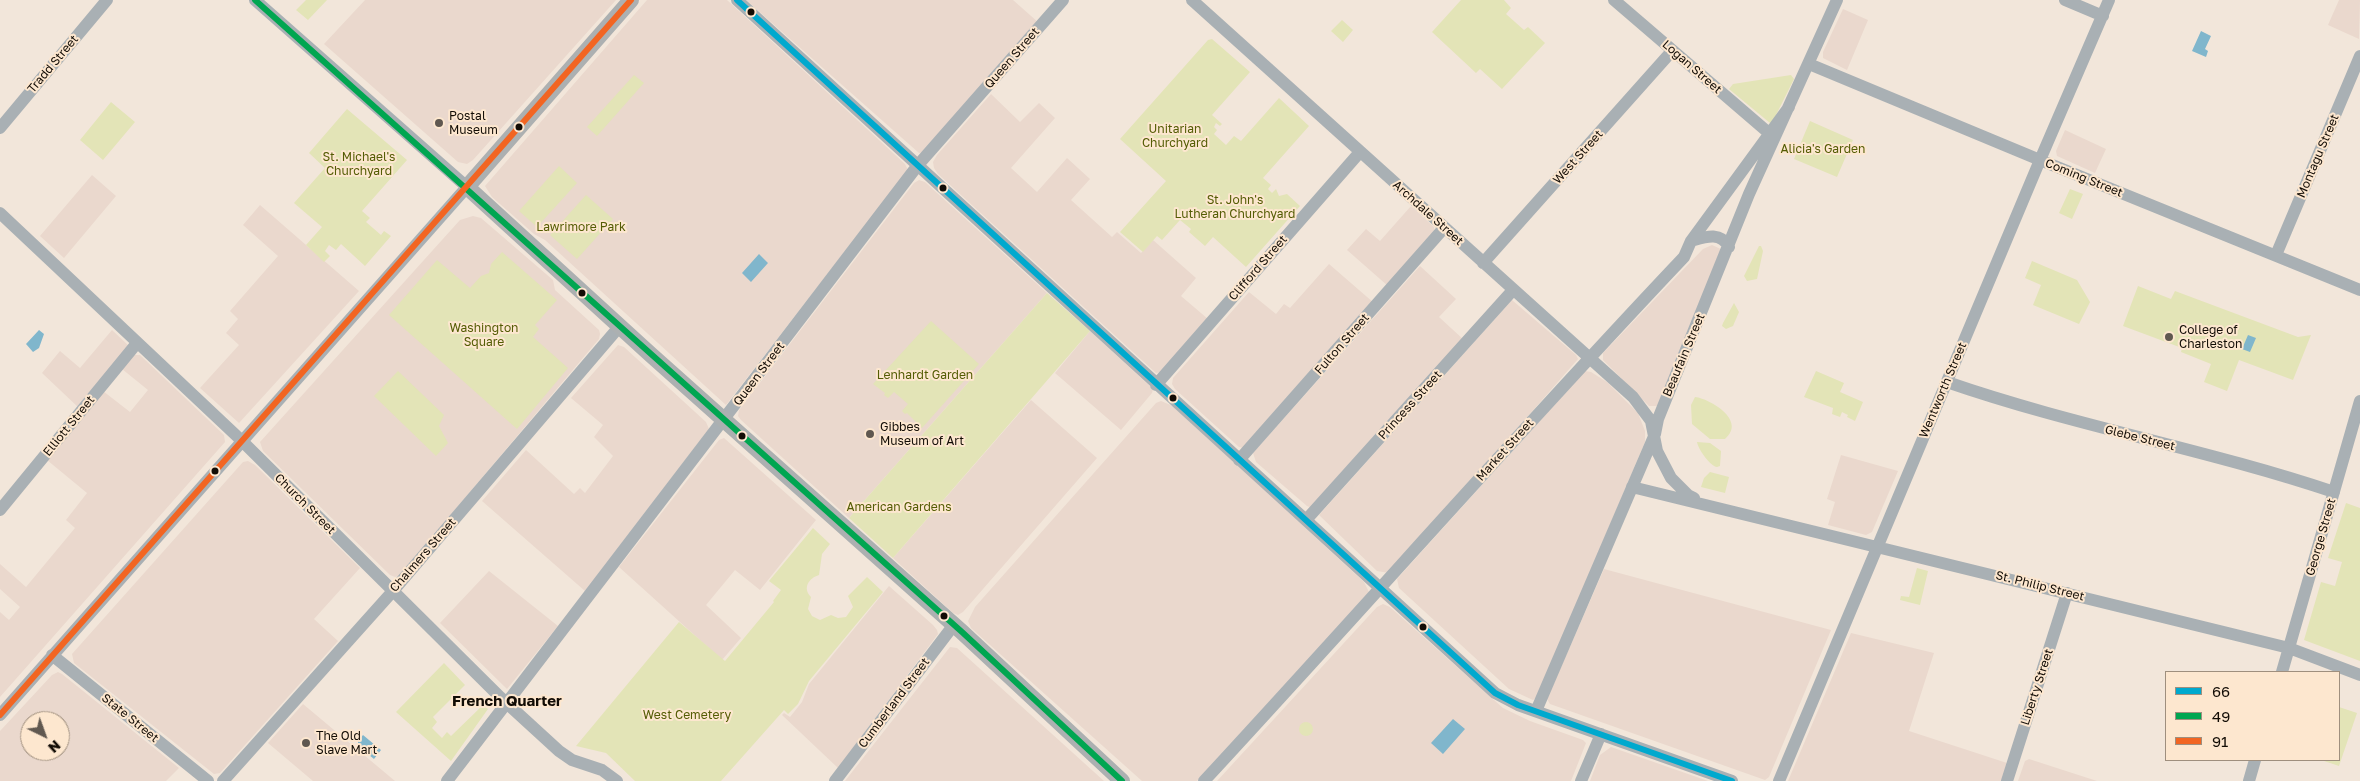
<!DOCTYPE html>
<html>
<head>
<meta charset="utf-8">
<style>
  body { margin:0 }
  #map { position:relative; width:2360px; height:781px; overflow:hidden; background:#f2e6da; font-family:"Golos Text",sans-serif }
  canvas { display:block }
  .legend { position:absolute; left:2165px; top:671px; width:175px; height:90px; box-sizing:border-box; background:#fde7cf; border:1px solid #9f8f7e; margin:0; padding:6px 9px; list-style:none; font-size:15px; color:#120c05 }
  .legend li { display:flex; align-items:center; gap:10px; height:25px }
  .legend b { width:25px; border:1px solid #9f8f7e }
  .north { position:absolute; left:20px; top:711px; width:50px; height:50px; box-sizing:border-box; background:#fde7cf; border:1px solid #9f8f7e; border-radius:50%; rotate:138deg; font-size:14px; font-weight:700; line-height:20px; text-align:center; color:#120c05 }
  .north::after { content:''; display:block; margin:auto; width:18px; height:22px; background:#605850; clip-path:polygon(50% 0,100% 100%,50% 72%,0 100%) }
</style>
</head>
<body>
<div id="map">
<canvas width="2360" height="781"></canvas>
<ul class="legend">
<li><b style="height:6px;background:#00a9ce"></b>66</li>
<li><b style="height:6px;background:#00a651"></b>49</li>
<li><b style="height:6px;background:#f26522"></b>91</li>
</ul>
<div class="north">N</div>
</div>
<script>
const c = document.querySelector('canvas').getContext('2d');
c.lineJoin = 'round';
function paint(path, color) { c.fillStyle = color; c.fill(path, 'evenodd'); }
function stroke(path, color, width, dash) { c.strokeStyle = color; c.lineWidth = width; c.lineCap = dash ? 'butt' : 'round'; c.setLineDash(dash || []); c.stroke(path); }
function drawText(font, color, halo, rows, align = 'center') {
  c.font = font + ' "Golos Text",sans-serif'; c.lineWidth = 4; c.setLineDash([]); c.textBaseline = 'middle'; c.strokeStyle = halo; c.fillStyle = color; for (const [text, x, y, turn = 0] of rows) {
    c.save(); c.translate(x, y); c.rotate((+turn || 0) * Math.PI / 180); c.textAlign = isNaN(turn) ? turn : align; if (halo) c.strokeText(text, 0, 0); c.fillText(text, 0, 0); c.restore();
  }
}
const commercial = new Path2D(`
  M365 0H616L473 160 467 164 458 162 324 44Z
  M647 0H727L905 164 908 170 726 405 545 240 534 234 492 197 485 186Z
  M746 0H1013L1039 23 924 152 919 153Z
  M2339 0H2360L2359 39 2328 25Z
  M1843 9 1868 20 1847 70 1823 58V52Z
  M991 94 1020 122 1039 103 1055 118 1011 168 1037 192 1067 158 1090 179 1071 200 1112 237 1117 232 1141 253 1153 240 1196 278 1181 296 1208 319 1161 372 1156 373 938 174 934 168 933 162 937 155Z
  M2065 130 2106 149 2095 173 2057 156 2056 151Z
  M92 175 116 196 64 258 40 236Z
  M919 180 925 182 1047 293 849 518 741 420 738 416 739 410 914 183Z
  M260 205 359 291 239 423 200 388 239 345 226 333 238 319 230 311 278 256 243 225Z
  M1411 206 1434 227 1435 233 1388 286 1347 250 1366 229 1380 241Z
  M473 216 481 218 553 280 555 290 599 330 600 334 599 339 399 576 395 577 390 575 263 451 260 442 460 220Z
  M1712 245 1723 250 1659 406H1649L1603 360V353L1703 249Z
  M1329 264 1374 303 1243 448 1239 447 1175 389 1172 384 1173 378 1249 292 1276 314 1284 304 1290 308Z
  M1420 266 1456 299 1439 317 1464 340 1312 508 1307 506 1256 462 1253 453Z
  M1512 300 1576 355 1578 359 1395 568 1389 573 1377 571 1319 515Z
  M112 330 129 346 79 408 42 373 60 351 80 368Z
  M1090 331 1153 389 1152 393 1121 430 1055 373Z
  M618 345 624 347 706 422 709 429 585 591 482 501 526 450 574 494 580 488 585 493 613 456 594 437 603 425 571 398Z
  M134 355H140L224 435 225 442 0 697V612L9 620 20 607 0 589V564L26 587 75 528 66 520 87 493 47 460 103 391 130 412 148 390 122 369Z
  M1585 371 1591 372 1607 382 1638 413 1645 431V442L1537 697 1533 700 1509 689 1399 588 1397 579Z
  M1031 400 1097 458 963 612 958 615 953 613 893 558Z
  M1161 401 1173 406 1364 582 1369 592 1367 598 1197 781H1142L971 628 968 621 975 607 1156 403Z
  M724 438 816 520 760 590 735 570 706 605 741 638 722 660 619 567 719 440Z
  M1841 455 1898 471 1872 532 1866 535 1828 525 1835 502 1827 499Z
  M248 461 255 465 360 568 314 619 338 641 220 773 214 774 74 663 72 654 243 462Z
  M1604 569 1831 630 1769 777 1765 780 1550 704 1547 699Z
  M489 571 558 626 507 689 440 623Z
  M889 586 933 625 937 630 938 634 838 768 782 715 784 713 790 717 802 702 809 684Z
  M1383 604 1390 607 1503 708 1530 721 1583 740 1586 743 1571 781H1217L1377 607Z
  M1851 633 1934 653 1909 731 2007 763 2001 781H1788Z
  M950 647 957 648 1104 781H845Z
  M58 672 62 674 179 768 166 781H0V731L52 675ZM30 721H60V751H30Z
  M303 704 395 781H313L268 743Z
  M1611 747 1708 781H1590L1600 755Z
  M2029 759 2097 781H2018L2025 761Z`);
const green = new Path2D(`
  M306 0H327L308 20 296 10Z
  M1461 0H1504L1511 8 1506 14 1524 30 1528 27 1545 43 1502 89 1480 69 1476 73 1432 32Z
  M1342 20 1353 30 1343 42 1331 31Z
  M1212 39 1250 72 1212 115 1222 124 1220 126 1216 123 1214 127 1217 130 1214 134 1226 145 1234 136 1241 141 1279 98 1309 126 1263 178 1271 185 1268 189 1272 193 1276 189 1279 196 1287 194 1300 206 1246 267 1213 237 1205 246 1189 232 1191 229 1180 220 1162 240 1157 236 1143 252 1120 232 1166 181 1120 139 1208 40Z
  M634 75 644 83 597 136 587 127Z
  M1791 75 1794 79 1773 121 1770 123 1729 89 1733 84Z
  M111 102 135 122 103 160 80 140Z
  M347 109 407 160 362 211 370 218 366 222 381 235 384 231 391 236 365 266 341 244 336 250 329 245 325 251 330 256 324 262 306 245 322 227 294 203 325 168 309 153Z
  M1810 121 1853 140 1837 177 1794 159Z
  M559 166 577 183 537 227 519 211Z
  M2070 189 2083 194 2072 219 2059 213Z
  M586 195 613 219 577 259 550 235Z
  M1759 246H1761L1763 251 1757 279 1747 281 1744 276Z
  M502 252 557 300 535 325 539 329 533 337 568 368 517 429 389 315 437 260 470 288 481 276 489 273 491 264Z
  M2032 261 2077 280 2090 302 2079 324 2033 305 2041 285 2025 278Z
  M2138 286 2171 299 2175 291 2298 337 2311 335 2293 380 2239 360 2227 391 2204 382 2211 364 2181 352 2182 348 2123 326Z
  M1047 293 1090 331 893 558 849 518Z
  M1734 303 1739 312 1733 326 1726 329 1722 326 1723 323Z
  M931 321 979 364 922 428 907 413 905 414 902 411 908 404 894 392 888 398 884 395 885 393 873 384Z
  M398 371 444 415 439 426 448 443 436 456 374 396Z
  M1816 371 1844 383 1840 392 1863 402 1855 421 1847 417 1848 415 1842 412 1840 417 1832 414 1833 408 1804 397Z
  M1695 397C1711 399 1747 421 1725 439H1710L1692 424 1691 405Z
  M1697 442 1710 443 1721 451 1720 466 1717 467C1710 466 1698 449 1697 442Z
  M1710 472 1729 477 1725 493 1701 487 1704 478Z
  M2346 503 2360 508V661L2304 640 2321 582 2335 586 2342 562 2328 558Z
  M813 528 830 544 822 554 819 575C809 578 802 588 811 597L808 609 812 616 820 620 831 615 838 618 846 617 853 607 848 596 867 577 883 592 809 681 798 704 788 714 784 710 721 781H635L606 753 576 746 679 622 725 661 774 602 773 601 781 590 769 581Z
  M1917 568 1928 571 1920 605 1900 600 1901 596 1909 597Z
  M444 663 465 685 433 717 437 722 432 728 442 738 447 732 451 736 483 705 488 709 451 761 396 712Z
  M2339 707 2357 713 2339 766 2321 760H2339Z
  M1299 729a7 7 0 1 1 14 0a7 7 0 1 1-14 0Z`);
const water = new Path2D(`
  M2201 31 2211 36 2205 49 2208 51 2206 57 2192 51Z
  M759 254 768 263 751 282 742 273Z
  M39 330 44 334 39 348 33 352 26 344Z
  M2248 335 2256 338 2250 352 2242 349Z
  M1453 719 1465 729 1443 754 1431 743Z
  M363 735 381 750 374 759 358 746V741Z`);
const minor = new Path2D(`
  M737 0 1495 693 1518 705 1732 781
  M1192 0 1633 397 1651 421 1657 451 1671 478 1688 495 1694 498
  M1614 0 1770 134
  M2065 0 2103 16
  M1809 64 2040 160 2360 290
  M0 128 107 0
  M0 213 241 440 500 697 559 751 572 760 602 770 617 781
  M1691 241C1705 237 1720 231 1729 247
  M2276 255 2360 56
  M1483 263 1672 51
  M1947 382C2074 426 2206 449 2334 492
  M1156 385 1360 152
  M1239 460 1444 228
  M1632 487 2289 648 2360 675
  M0 510 137 343
  M1306 520 1513 290
  M52 655 208 781
  M2282 672 2360 401
  M1536 711 1655 434 1658 419 1749 194 1837 0
  M0 715 467 187 255 0
  M223 781 393 591 619 327
  M447 781 918 165 1063 0
  M835 781 953 626
  M1204 781C1365 607 1521 429 1684 257L1691 241 1789 107
  M1581 781 1601 734
  M1779 781 2040 160 2109 0
  M2007 781 2067 593
  M2249 781 2255 760`);
const major = new Path2D(`
  M631 0 467 187 650 354 962 632 1122 781`);
const bus1 = new Path2D(`
  M737 0 1495 693 1518 705 1732 781`);
const bus2 = new Path2D(`
  M255 0 962 632 1122 781`);
const bus3 = new Path2D(`
  M0 715 631 0`);
const markers = [
  [751,12,4.5,"#120c05"],
  [439,123,5,"#605850"],
  [519,127,4.5,"#120c05"],
  [943,188,4.5,"#120c05"],
  [582,293,4.5,"#120c05"],
  [2169,337,5,"#605850"],
  [1173,398,4.5,"#120c05"],
  [870,434,5,"#605850"],
  [742,436,4.5,"#120c05"],
  [215,471,4.5,"#120c05"],
  [944,616,4.5,"#120c05"],
  [1423,627,4.5,"#120c05"],
  [306,743,5,"#605850"]
];
const streetNames = [
  ["Queen Street",1012,58,-49],
  ["Tradd Street",53,64,-50],
  ["Logan Street",1692,67,41],
  ["Montagu Street",2318,156,-67],
  ["West Street",1578,157,-48],
  ["Coming Street",2084,178,22],
  ["Archdale Street",1428,213,42],
  ["Clifford Street",1258,268,-49],
  ["Fulton Street",1342,344,-49],
  ["Beaufain Street",1684,355,-67],
  ["Queen Street",759,374,-53],
  ["Wentworth Street",1943,390,-67],
  ["Princess Street",1410,405,-48],
  ["Elliott Street",69,426,-51],
  ["Glebe Street",2140,438,14],
  ["Market Street",1505,450,-48],
  ["Church Street",305,504,45],
  ["George Street",2321,537,-74],
  ["Chalmers Street",423,555,-49],
  ["St. Philip Street",2040,586,14],
  ["Liberty Street",2037,687,-72],
  ["Cumberland Street",894,703,-53],
  ["State Street",130,718,39]
];
const poiNames = [
  ["Postal",449,116],
  ["Museum",449,130],
  ["College of",2179,330],
  ["Charleston",2179,344],
  ["Gibbes",880,427],
  ["Museum of Art",880,441],
  ["The Old",316,736],
  ["Slave Mart",316,750]
];
const parkNames = [
  ["Unitarian",1175,129],
  ["Churchyard",1175,143],
  ["Alicia's Garden",1823,149],
  ["St. Michael's",359,157],
  ["Churchyard",359,171],
  ["St. John's",1235,200],
  ["Lutheran Churchyard",1235,214],
  ["Lawrimore Park",581,227],
  ["Washington",484,328],
  ["Square",484,342],
  ["Lenhardt Garden",925,375],
  ["American Gardens",899,507],
  ["West Cemetery",687,715]
];
const quarterNames = [
  ["French Quarter",507,701]
];
paint(commercial, '#ead8cd');
paint(green, '#e3e4b7');
paint(water, '#80b6cc');
stroke(minor, '#a9b0b4', 12);
stroke(major, '#acb0b1', 16);
stroke(bus1, '#00a9ce', 6);
stroke(bus2, '#00a651', 6);
stroke(bus3, '#f26522', 6);
for (const [x, y, r, color] of markers) { const dot = new Path2D(); dot.arc(x, y, r, 0, 2 * Math.PI); c.fillStyle = color; c.fill(dot); stroke(dot, '#fde7cf', 2); }
drawText('12px', '#120c05', '#fde7cf', streetNames);
drawText('12px', '#120c05', '#fde7cf', poiNames, 'left');
drawText('12px', '#545c04', '#fde7cf', parkNames);
drawText('bold 15px', '#120c05', '#fde7cf', quarterNames);
</script>
</body>
</html>
